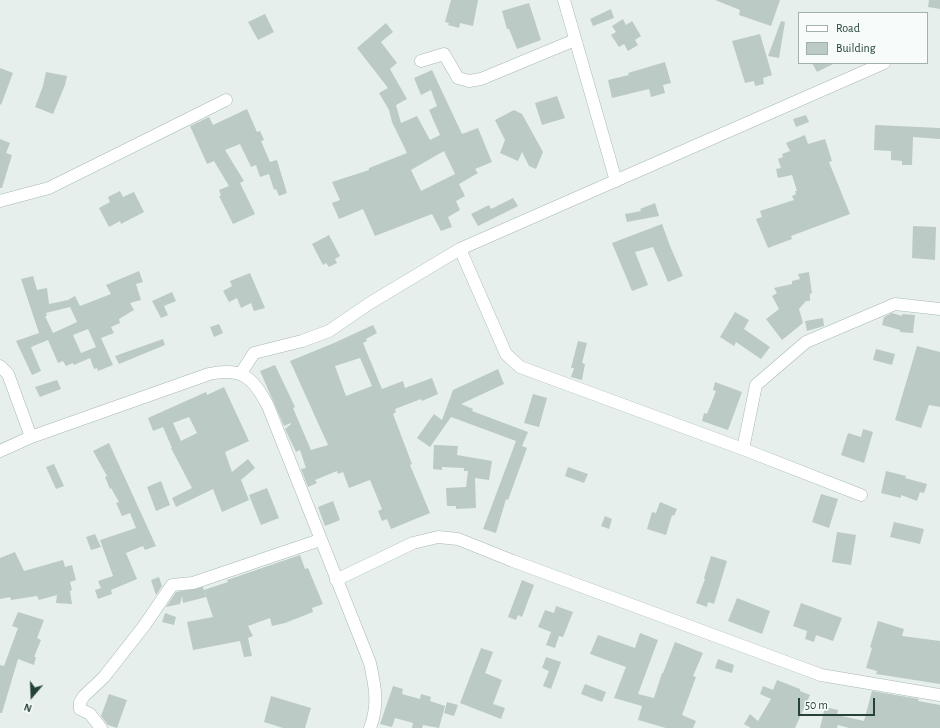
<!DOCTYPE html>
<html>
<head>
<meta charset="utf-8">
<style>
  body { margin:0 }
  #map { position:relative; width:940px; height:728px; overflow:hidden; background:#e6efeb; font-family:"Alegreya Sans",sans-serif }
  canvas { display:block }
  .legend { position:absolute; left:798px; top:12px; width:130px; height:52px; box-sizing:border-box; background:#f7fbf9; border:1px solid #a3b1ad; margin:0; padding:5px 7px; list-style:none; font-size:12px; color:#24423a }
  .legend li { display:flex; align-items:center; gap:8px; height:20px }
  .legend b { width:20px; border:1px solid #a3b1ad }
  .north { position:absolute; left:12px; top:676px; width:40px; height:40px; -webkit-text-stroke:3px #f7fbf9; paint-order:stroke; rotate:199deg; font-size:11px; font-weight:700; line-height:16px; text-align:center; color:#24423a }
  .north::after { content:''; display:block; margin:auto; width:14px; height:18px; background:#24423a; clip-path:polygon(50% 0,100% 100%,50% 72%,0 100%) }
  .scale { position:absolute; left:798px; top:698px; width:77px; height:18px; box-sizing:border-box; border:2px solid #24423a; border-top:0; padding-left:5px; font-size:12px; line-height:14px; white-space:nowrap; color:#24423a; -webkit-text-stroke:3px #f7fbf9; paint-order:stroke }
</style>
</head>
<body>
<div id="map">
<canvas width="940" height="728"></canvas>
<ul class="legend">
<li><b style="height:5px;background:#fff"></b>Road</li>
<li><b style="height:11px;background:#bbcac4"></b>Building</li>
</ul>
<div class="north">N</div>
<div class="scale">50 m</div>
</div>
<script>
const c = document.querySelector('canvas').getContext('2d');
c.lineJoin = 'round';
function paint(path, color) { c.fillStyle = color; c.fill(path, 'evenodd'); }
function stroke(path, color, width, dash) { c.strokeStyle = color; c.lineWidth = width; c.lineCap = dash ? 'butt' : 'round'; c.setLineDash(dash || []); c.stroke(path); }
const building = new Path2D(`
  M451 0H478L473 26 460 23 459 28 448 25 449 23 445 22Z
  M715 0H780L771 26 739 15 740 10Z
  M929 0H940V9L928 7Z
  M529 3 541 40 517 49 509 29H507L502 11Z
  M611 9 614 18 593 26 590 19Z
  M265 14 274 32 258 40 248 22Z
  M623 19 626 25 632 21 641 36 635 40 638 45 628 51 624 44 619 47 611 35 616 32 612 26Z
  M781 21 785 22 779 58 768 56Z
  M386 23 393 32 381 42 397 63 390 69 407 99 396 105 401 123 417 116 430 140 440 135 429 110 437 106 431 90 421 95 414 78 432 70 462 134 478 128 492 162 475 169 478 173 459 184 465 196 456 201 460 210 448 217 452 227 441 231 432 214 375 236 363 209 339 219 332 203 340 200 332 182 369 170V168L407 153 392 122 389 110 379 93 388 88 357 48ZM444 151 455 174 421 191 411 170Z
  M760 34 772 75 763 78 764 84 755 86 754 81 745 83 732 41Z
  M665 62 671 83 663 85 665 93 651 97 649 89 612 98 608 80 629 75 628 73Z
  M812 63H835L817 72Z
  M0 68 13 73 1 105 0 104Z
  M46 72 67 76 65 85 53 114 35 107 43 86Z
  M557 96 565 118 542 125 535 103Z
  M247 109 257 132 260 131 264 140 261 141 270 162 277 160 287 193 279 196 276 189 274 190 269 174 260 177 256 165 251 167 240 144 225 150 244 181 240 183 255 214 233 224 219 196H221L219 190 229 186 214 161 207 164 190 126 209 117 213 125Z
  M514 110 522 114 543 152 536 169 529 166 522 152 518 161 500 153 505 140 495 120Z
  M806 115 809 122 796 127 793 119Z
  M875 125 940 128V139L913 137 912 165H902V161L891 160V151L874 150Z
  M805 135 808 144 825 139 832 161 829 162 850 214 791 236 792 239 768 248 756 219 762 217 760 211 794 200 792 196 796 194 795 191H797L792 175 778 178 776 169 781 168 778 159 783 157 782 154 790 151 786 143Z
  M0 139 10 143 6 153 12 155 2 188H0Z
  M120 191 123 197 134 192 144 212 121 224 120 221 109 227 99 208 110 202 108 197Z
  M513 198 518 206 478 226 471 214 489 205 491 209Z
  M655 203 659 216 627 222 625 214 641 211 640 209Z
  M662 224 670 246 683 276 668 282 653 247 635 252 648 285 632 291 612 243Z
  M913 226 936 227 935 260 912 258Z
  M329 235 340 256 335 259 337 263 329 267 326 263 323 265 312 244Z
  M139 271 143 282 136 284 141 300 130 303 134 310 119 319 120 323 111 327 114 333 101 338 113 365 98 371 97 368 94 369 90 358 74 365 73 363 66 366 63 361 58 363 48 340 31 347 41 371 32 375 16 341 39 333 21 279 33 276 37 290 47 288 49 304 68 300 75 296 80 306 111 294 106 285ZM70 307 77 322 53 333 45 316H47L46 313ZM88 329 96 347 81 353 73 335Z
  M809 272 812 293 810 294V301H806L799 309 803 323 782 340 766 319 779 309 772 296 777 293 774 288 792 284V281L800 279 798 274Z
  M250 273 265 308 254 311 251 303 241 308 237 298 229 302 223 291 232 286 230 281Z
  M172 292 176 301 164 306 168 315 161 318 152 301Z
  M735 312 749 320 744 329 770 347 761 359 736 342 734 346 720 337Z
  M892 313 902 316V314L915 315 913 333 900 332V330L882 325 884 317Z
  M823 318 824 326 807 331 805 321Z
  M219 324 223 333 214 337 210 327Z
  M373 325 377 333 366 339 367 341 363 343 382 389 403 381 405 388 432 378 438 394 422 401 421 399 395 409 396 412 393 414 412 464 410 465 430 513 391 529 387 519 382 521 378 511 382 509 370 480 349 488 343 472 338 474 337 471 315 480 317 483 308 487 301 469 306 468 300 450 296 452 285 429 291 424V423L284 426 260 371 275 365 295 407 293 408 311 450 328 445 290 361 334 343ZM360 358 372 386 346 396 335 366Z
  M163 339 165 345 119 364 115 356Z
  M578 341 587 343 582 363 585 364 582 380 571 377 574 368H571Z
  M917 346 940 352V407L929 405 921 428 895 420Z
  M876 349 895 354 892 365 873 360Z
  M498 369 504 384 461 404 473 409 472 411 528 432 522 446 527 448 508 500 506 499 496 533 483 529 516 441 451 417 430 447 417 438 434 414 442 420 453 390Z
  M57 380 61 389 40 397 35 387Z
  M715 382 742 392 728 430 702 421 704 413 707 414 716 391 713 390Z
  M224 387 249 441 225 452 232 472 248 459 255 468 241 480 249 500 222 512 213 489 176 507 172 498 192 488 171 448H172L163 427 153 431 148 418 206 392 207 395ZM189 417 197 433 181 441 173 423Z
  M533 394 547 398 539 427 524 423Z
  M863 429 873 432 864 463 841 455 848 433 861 437Z
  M109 443 156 546 145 550 143 546 126 553 137 579 111 590 112 594 98 599 95 590 101 588 98 581 113 576 100 540 136 528 130 513 122 516 116 503 119 502 111 488 110 489 105 477 107 476 93 451Z
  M434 445 458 446 457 455 492 461 489 480 475 478 476 508 456 509V506H447L446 488 466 487 468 471H464V468L442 467V470L433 469Z
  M54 464 64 486 56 489 46 467Z
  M568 467 588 474 584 483 565 476Z
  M886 471 906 476 905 478 927 484 924 493 920 492 917 501 901 495V498L881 493Z
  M161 481 170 505 156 511 147 487Z
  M267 488 279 518 261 525 249 495Z
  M821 494 838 499 829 528 812 522Z
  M333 501 340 520 325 526 318 507Z
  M660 502 677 509 674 516 672 515 666 535 647 529 652 512 656 513Z
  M605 516 612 519 609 529 601 526Z
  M894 522 924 529 920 544 890 537Z
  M837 532 856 535 851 565 832 562Z
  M95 534 101 547 91 550 86 537Z
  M15 552 24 571 63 560 65 567 72 565 76 580 70 582 72 590 70 591 72 604 56 603 57 595 39 600 37 596 11 600 10 597 0 599V558Z
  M300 555 305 569 308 568 323 604 312 608 313 612 285 623 272 626 270 618 248 626 253 636 248 638 252 656 244 657 240 641 193 650 187 622 213 617 204 590 228 582 227 580Z
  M711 556 727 561 714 604 708 602 707 607 696 603 705 579 704 578Z
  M159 577 162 586 156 595 151 580Z
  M522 580 534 585 522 617 518 615 516 620 508 617Z
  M203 587 206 597 183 603 182 596 180 604 166 607 176 592Z
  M737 598 770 611 762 634 728 621Z
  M801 603 842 618 833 641 816 635 814 642 805 639 807 631 793 626Z
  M556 606 573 612 563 637 559 636 555 648 546 645 551 632 538 627 545 610 554 613Z
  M18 612 44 620 37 638 41 640 34 657H36L34 665 18 659 2 713H0V665L4 666 18 628 12 626Z
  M165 613 176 617 174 625 162 622Z
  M878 621 904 629 902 636 940 641V684L876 674 877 671 866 668 872 648 870 647Z
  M640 633 658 640 638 694 654 698 662 673H663L675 642 703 653 693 676 696 677 682 715 696 721 693 728H666L638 720 642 706 614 698 626 667 590 654 598 635 635 648Z
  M481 648 493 652 485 673 502 680 493 704 505 708 501 719 460 703Z
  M546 657 561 662 551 689 543 686 549 671 542 668Z
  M718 659 734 665 732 673 715 668Z
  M777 680 800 689V691L810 695 795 728H751L744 724 750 714 758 721 771 699 760 694 763 686 773 690Z
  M585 684 606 692 602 702 581 694Z
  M393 686 403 689 402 694 420 699 421 694 431 697 430 701 445 706 439 728 423 725 422 728H412L413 723 395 718 392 727 380 724Z
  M872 691 919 699 918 701 940 705V728H849L838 725 837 728H820L825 707 838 710 837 715 864 721Z
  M109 694 127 700 117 728 108 725 101 716Z
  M271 696 311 708 305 728H283L264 722Z
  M447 702 458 705 454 716 444 713Z`);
const minor = new Path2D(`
  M564 0 616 181
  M421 61 444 54 458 78 469 81 481 79 575 40
  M0 201 49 188 226 100
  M460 249 506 354 520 367 743 449 861 495
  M0 366 8 374 31 437
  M241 373 254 353 302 341 329 331 370 303 460 249 884 63
  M743 449 756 385 806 342 895 304 940 309
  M0 451 31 437 209 374C242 367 253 377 268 406L370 663C375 686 379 705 370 728
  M336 580 413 543 438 537 458 539 513 561 821 675 940 695
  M101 728 90 714 80 709V702L84 696 104 677 144 626 172 585 193 583 320 540`);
paint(building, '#bbcac4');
stroke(minor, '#a8b8b2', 13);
stroke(minor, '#fff', 12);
</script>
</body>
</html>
